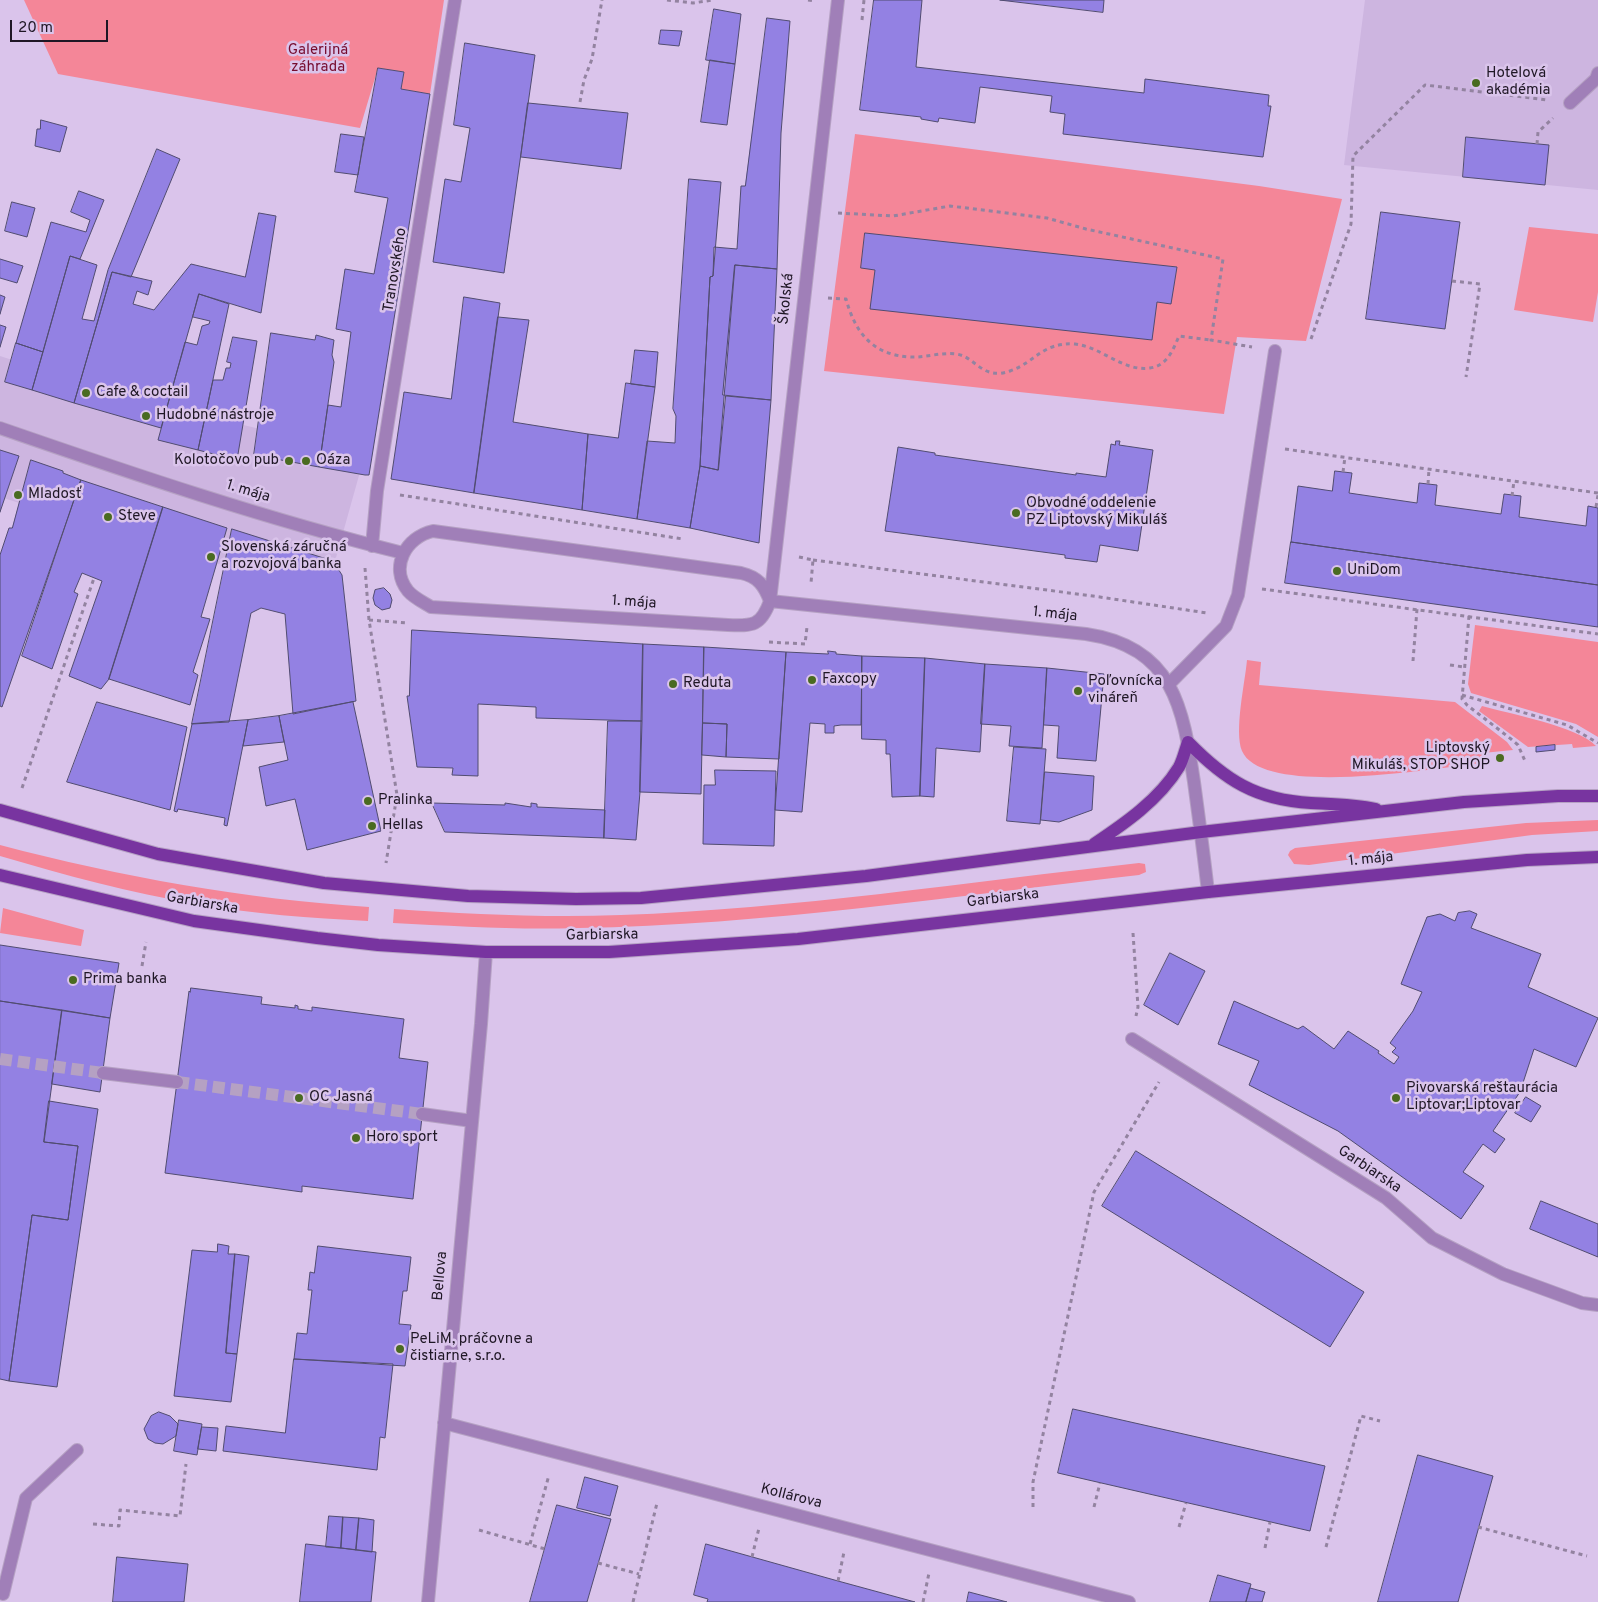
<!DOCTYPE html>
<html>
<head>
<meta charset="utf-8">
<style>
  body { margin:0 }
  #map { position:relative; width:1598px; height:1602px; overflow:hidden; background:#dac4eb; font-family:Overpass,sans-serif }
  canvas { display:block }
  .scale { position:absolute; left:10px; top:20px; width:98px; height:22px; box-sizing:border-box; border:2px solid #1f1725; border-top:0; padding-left:6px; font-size:15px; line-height:18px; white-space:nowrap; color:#1f1725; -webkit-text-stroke:4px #dac4eb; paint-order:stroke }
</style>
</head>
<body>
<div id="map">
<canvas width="1598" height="1602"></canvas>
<div class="scale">20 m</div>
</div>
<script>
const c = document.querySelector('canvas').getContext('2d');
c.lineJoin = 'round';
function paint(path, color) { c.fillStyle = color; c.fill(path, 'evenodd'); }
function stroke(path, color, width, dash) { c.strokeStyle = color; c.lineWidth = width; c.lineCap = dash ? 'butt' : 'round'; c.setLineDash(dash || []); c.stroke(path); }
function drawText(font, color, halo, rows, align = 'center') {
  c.font = font + ' Overpass,sans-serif'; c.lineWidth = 5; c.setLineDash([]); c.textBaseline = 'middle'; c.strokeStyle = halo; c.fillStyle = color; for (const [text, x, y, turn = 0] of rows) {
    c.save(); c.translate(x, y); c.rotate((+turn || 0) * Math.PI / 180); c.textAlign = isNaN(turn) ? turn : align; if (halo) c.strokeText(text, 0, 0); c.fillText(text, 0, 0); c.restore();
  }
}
const built = new Path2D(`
  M1365 0H1598V190L1344 165Z
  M0 356 126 397 365 454 325 597 0 497Z`);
const green = new Path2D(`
  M24 0H444L430 94 401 89 404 72 378 68 360 128 58 74Z
  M855 134 1259 186 1342 199 1306 341 1237 337 1224 414 824 371Z
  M1529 227 1598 234V292L1593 322 1514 310Z
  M1475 625 1598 642V737L1576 724 1471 693 1468 684Z
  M1247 660 1261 662 1259 685 1455 702 1507 742 1513 750 1483 753 1484 763C1440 767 1263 799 1242 751 1234 731 1245 683 1247 660Z
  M1482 706C1510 714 1577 726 1596 746L1573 748 1572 744 1528 747 1479 711Z
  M1598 820V831L1532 835 1309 865 1294 864 1288 855 1290 851 1295 848 1526 823Z
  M0 845C122 877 244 899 369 907L368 921C311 918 253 914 197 904 130 893 65 875 0 856Z
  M1139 863 1145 864 1146 872 1139 875C953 896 766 925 578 928 516 930 455 926 393 923L394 909C470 914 545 918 621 915 794 909 967 882 1139 863Z
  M3 908 84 930 81 946 0 933Z`);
const building = new Path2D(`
  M874 0H922L916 67 1144 93 1145 79 1269 95 1268 106H1271L1263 157 1063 134 1065 114 1050 112 1052 96 980 87 975 123 939 118 938 122 921 119V117L860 110Z
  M1000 0H1104L1103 12Z
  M714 9 741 14 735 64 706 60Z
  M767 18 790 21 781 133 777 269 735 265 718 470 700 466 710 277 713 276 714 247 737 249 741 186H745Z
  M661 30 682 31 679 46 659 44Z
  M465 43 535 55 504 273 433 262 445 179 461 182 470 128 454 125Z
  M710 60 735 64 727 125 701 122Z
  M378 68 404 72 401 89 430 94 369 475H365L319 467 328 405 341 407 351 332 336 329 345 269 374 274 388 198 355 192Z
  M528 103 628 113 621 169 521 157Z
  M41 120 67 127 60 152 35 146 37 129H40Z
  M341 134 364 137 358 175 335 172Z
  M1466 137 1549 145 1545 185 1463 177Z
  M157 149 180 159 131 277 112 272 74 403 32 390 70 256 97 265 82 319 94 321 108 270Z
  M689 179 721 182 713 276 710 277 700 466 690 528 637 519 647 441 675 443 676 416 673 409Z
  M79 191 104 200 80 259 70 256 43 352 16 343 51 222 86 232 90 220 71 212Z
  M12 202 35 208 27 237 5 231Z
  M1381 212 1460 222 1445 329 1366 319Z
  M259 213 276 216 261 313 199 294 161 428 74 403 112 272 152 281 148 295 137 291 133 304 154 310 191 264 245 277Z
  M865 233 1177 267 1171 304 1157 302 1152 340 870 309 875 270 861 268Z
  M0 259 23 266 17 283 0 278Z
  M735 265 777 269 771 400 723 395Z
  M199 294 229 304 198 450 158 440 185 342 197 345 202 326 209 324 210 321 193 317Z
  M0 295 5 297 0 314Z
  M464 297 500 303 474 493 391 479 404 392 451 399Z
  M498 317 529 320 513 422 588 434 582 510 474 493Z
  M0 325 6 327 0 347Z
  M271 333 315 340 316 335 334 340 332 355 334 362 319 467 254 455Z
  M233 337 257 341 237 460 198 450 213 380H223L226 368H230L231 363 227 362Z
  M16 343 43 352 32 390 5 382Z
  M635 350 658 352 655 387 631 384Z
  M626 383 655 387 637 519 582 510 588 434 618 438Z
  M726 396 771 400 759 543 690 528 700 466 718 470Z
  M1116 441H1120L1119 445 1153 450 1138 551 1100 545 1097 562 1065 558V555L885 531 898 447 935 453V455L1076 475V473L1106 477 1111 444 1115 445Z
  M0 450 19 456 0 512Z
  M31 460 63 471V473L81 480 2 707 0 706V555L9 528H12Z
  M1335 471 1352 473 1349 493 1417 503 1419 483 1437 485 1435 505 1501 514 1504 494 1521 496 1519 517 1586 526 1588 506 1598 508V585L1291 542 1298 486 1332 491Z
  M81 480 163 507 109 679 101 689 69 676 102 581 82 573 74 592 78 594 52 669 22 656Z
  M163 507 227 528 201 617 210 619 193 672 198 675 190 705 109 679Z
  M232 529 333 561 342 575 356 701 293 714 285 614 261 608 251 613 229 722 192 724Z
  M1291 542 1598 585V627L1285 583Z
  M384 588 390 594 392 600 390 608 382 610 375 605 373 598 375 590Z
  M412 630 643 644 642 721 536 718V707L478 704V776L452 775 453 768 417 767 407 696H409Z
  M643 644 704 647 701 794 640 792Z
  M704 647 786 652 779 759 726 757 727 724 703 723Z
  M828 651 836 652V654L862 656 861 725H841L834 726V733H825V724L810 723 802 812 775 810 786 652 828 654Z
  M862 656 925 658 920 796 892 797 890 754H886V740L862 739Z
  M925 658 985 664 980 752 936 748 934 797 920 796Z
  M985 664 1047 668 1042 748 1009 746 1011 726 981 724Z
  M1047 668 1104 674 1096 761 1057 758 1059 726 1044 725Z
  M97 702 187 727 170 810 67 782Z
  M353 702 381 831 307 850 295 799 266 806 259 767 288 760 279 716Z
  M279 716 284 742 243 746 248 720Z
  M248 720 227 826 224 825 225 818 178 809 177 812 174 811 192 724Z
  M608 721H642L640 792 636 840 604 838Z
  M703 723 727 724 726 757 702 755Z
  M1555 745V750L1536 752V747Z
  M1014 747 1046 749 1040 824 1007 821Z
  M715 770 776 771 774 846 703 844 704 785H715Z
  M1045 772 1094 776 1092 810 1059 822 1041 820Z
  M432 803 505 805V803L531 807V803L537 804V807L605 810 604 838 445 832Z
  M1470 911 1477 914 1471 928 1541 954 1528 987 1598 1018 1576 1067 1534 1049 1520 1092 1493 1131 1505 1139 1495 1153 1483 1144 1463 1172 1484 1186 1461 1219 1338 1131 1249 1085 1259 1061 1218 1044 1234 1001 1298 1029 1303 1026 1334 1049 1348 1031 1379 1051 1378 1053 1394 1064 1399 1057 1392 1052 1396 1048 1390 1043 1413 1011 1422 992 1401 984 1427 917 1440 914 1455 921 1458 913Z
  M0 945 119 963 110 1018 0 1001Z
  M1170 953 1205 971 1178 1025 1144 1005Z
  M191 988 262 997 261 1004 295 1008V1005L298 1006V1009L312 1011V1007L404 1019 399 1058 428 1062 413 1199 302 1186V1192L165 1173 189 991 190 992Z
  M0 1001 62 1010 44 1142 78 1146 68 1220 32 1215 9 1381 0 1379Z
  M62 1010 110 1018 100 1092 52 1084Z
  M1526 1097 1541 1106 1531 1122 1515 1113Z
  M49 1101 98 1109 57 1387 9 1381 32 1215 68 1220 78 1146 44 1142Z
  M1136 1151 1364 1292 1330 1347 1102 1206Z
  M1541 1201 1598 1224V1257L1530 1229Z
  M218 1244 229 1246 228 1254H235L226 1353 237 1354 231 1402 174 1396 192 1250 217 1252Z
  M318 1246 411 1257 407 1291H403L399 1324 411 1325 405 1366 294 1359 297 1333 307 1334 312 1290H308L310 1272 314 1273Z
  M235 1254 249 1256 237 1354 226 1353Z
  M294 1359 393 1364 385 1438 380 1437 377 1470 223 1451 226 1426 285 1433Z
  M1073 1409 1325 1466 1310 1531 1058 1473Z
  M159 1412 170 1416 178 1424 176 1436 163 1444 155 1443 148 1439 144 1429 151 1416Z
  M179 1420 202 1424 197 1455 174 1451Z
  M202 1427 218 1428 216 1451 198 1449Z
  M1418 1455 1493 1476 1458 1602H1378Z
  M585 1477 618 1486 610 1516 577 1508Z
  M557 1505 611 1519 587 1602H530Z
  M329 1516 343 1517 341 1548 326 1547Z
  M343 1517 359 1518 356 1550 341 1548Z
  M359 1518 374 1520 372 1552 356 1550Z
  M306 1544 376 1552 371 1602H300Z
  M706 1544 838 1581 915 1602H707L708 1599 694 1595Z
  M117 1557 188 1564 184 1602H113Z
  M1218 1575 1251 1584 1246 1602H1210Z
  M1250 1588 1265 1592 1262 1602H1246Z
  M969 1592 1007 1602H967Z`);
const minorTunnel = new Path2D(`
  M0 1059 103 1073
  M177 1082 422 1114`);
const path = new Path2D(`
  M667 0 693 3 713 0
  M808 0 815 1
  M862 20 864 0
  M580 102 584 80 592 59 602 0
  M1537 144 1538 132 1553 118
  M838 213 893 216 950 206 1047 218 1086 229 1223 259 1211 340 1252 347
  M1452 281 1480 284 1466 377
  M828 298 846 299C855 332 872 355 910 357 925 358 940 352 956 354 975 356 982 381 1010 371 1036 362 1042 342 1075 344 1102 347 1123 372 1150 368 1167 366 1173 350 1179 336L1211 340
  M1311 339 1351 224 1353 156 1425 85 1547 100
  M1285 449 1598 493
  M1343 472 1345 457
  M1428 484 1429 469
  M400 495 683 539
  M1512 496 1514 481
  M1596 507 1598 495
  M799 557 813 560 811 583
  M813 560 1093 596 1207 613
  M365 568 369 620 397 795 386 863
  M1262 589 1598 634
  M1469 616 1462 699 1467 705 1511 739 1518 745 1525 761
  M369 620 408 623
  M769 642 805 644 807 627
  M1413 661 1417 609
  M1450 665 1464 667
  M1462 695 1567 725 1598 743
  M22 788 94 578
  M1133 933 1138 1007 1136 1016
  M142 966 146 942
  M1033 1507V1482L1094 1192 1159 1082
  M1094 1507 1100 1483
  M93 1524 119 1526 120 1510 180 1516 186 1464
  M1179 1527 1186 1503
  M1478 1527 1587 1556
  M479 1530 545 1549
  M530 1544 549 1475
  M1326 1547 1361 1416 1380 1421
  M1265 1548 1270 1522
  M752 1557 759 1528
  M598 1563 639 1574
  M838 1581 844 1552
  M633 1602 657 1503
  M923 1602 929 1573`);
const minor = new Path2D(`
  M1570 103 1596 79 1598 73
  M0 428C133 474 266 519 403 553
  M372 546 377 491 455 0
  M770 601C764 585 758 577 741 573L433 531C406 537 389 567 408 591 414 598 423 602 431 607L728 625C753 626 761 626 770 601L838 0
  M770 601 1086 634C1174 647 1183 708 1194 782 1199 819 1204 856 1208 892
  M1169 684 1226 626 1238 595 1275 351
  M1132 1039 1386 1198 1432 1238 1503 1274 1582 1303 1598 1305
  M103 1073 177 1082
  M422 1114 472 1121
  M444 1423 1129 1602
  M3 1594 26 1498 77 1450
  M428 1602 481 1024 486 952`);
const major = new Path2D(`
  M0 810 158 854 324 883 468 896 576 899 641 898 866 876 1201 832 1464 802 1558 796H1598
  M1094 844C1124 824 1159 800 1179 767 1183 760 1185 750 1188 742 1225 780 1256 800 1311 803 1333 804 1354 804 1376 809
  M0 875 194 921 317 938 378 945 486 952H609L798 939 1208 892 1527 860 1598 857`);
const markers = [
  [1476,83,5,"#4a6b21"],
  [86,393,5,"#4a6b21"],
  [146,416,5,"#4a6b21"],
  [289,461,5,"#4a6b21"],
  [306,461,5,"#4a6b21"],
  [18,495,5,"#4a6b21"],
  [1016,513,5,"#4a6b21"],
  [108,517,5,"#4a6b21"],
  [211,557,5,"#4a6b21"],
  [1337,571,5,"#4a6b21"],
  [812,680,5,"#4a6b21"],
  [673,684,5,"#4a6b21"],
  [1078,691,5,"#4a6b21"],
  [1500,758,5,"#4a6b21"],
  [368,801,5,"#4a6b21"],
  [372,826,5,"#4a6b21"],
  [73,980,5,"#4a6b21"],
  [299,1098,5,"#4a6b21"],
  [1396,1098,5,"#4a6b21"],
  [356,1138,5,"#4a6b21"],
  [400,1349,5,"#4a6b21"]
];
const parkNames = [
  ["Galerijná",318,51],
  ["záhrada",318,68]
];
const poiNames = [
  ["Hotelová",1486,74],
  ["akadémia",1486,91],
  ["Cafe & coctail",96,393],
  ["Hudobné nástroje",156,416],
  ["Kolotočovo pub",279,461,"right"],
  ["Oáza",316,461],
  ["Mladosť",28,495],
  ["Obvodné oddelenie",1026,504],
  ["PZ Liptovský Mikuláš",1026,521],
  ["Steve",118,517],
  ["Slovenská záručná",221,548],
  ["a rozvojová banka",221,565],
  ["UniDom",1347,571],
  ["Faxcopy",822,680],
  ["Poľovnícka",1088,682],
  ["vináreň",1088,699],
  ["Reduta",683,684],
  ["Liptovský",1490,749,"right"],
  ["Mikuláš, STOP SHOP",1490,766,"right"],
  ["Pralinka",378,801],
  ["Hellas",382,826],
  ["Prima banka",83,980],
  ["Pivovarská reštaurácia",1406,1089],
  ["Liptovar;Liptovar",1406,1106],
  ["OC Jasná",309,1098],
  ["Horo sport",366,1138],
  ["PeLiM, práčovne a",410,1340],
  ["čistiarne, s.r.o.",410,1357]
];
const streetNames = [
  ["Tranovského",396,270,-81],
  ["Školská",787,299,-84],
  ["1. mája",248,492,17],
  ["1. mája",634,603,4],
  ["1. mája",1055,615,6],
  ["1. mája",1371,860,-6],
  ["Garbiarska",1003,899,-7],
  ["Garbiarska",202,904,10],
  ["Garbiarska",602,936,-1],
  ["Garbiarska",1369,1170,34],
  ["Bellova",441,1276,-85],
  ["Kollárova",791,1497,14]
];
paint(built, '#cdb5e0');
paint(green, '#f48698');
paint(building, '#9381e3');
stroke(building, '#514c70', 1);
stroke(minorTunnel, '#b5a1c3', 12, [12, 6]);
stroke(minor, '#b5a1c3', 14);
stroke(major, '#b5a1c3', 14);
stroke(path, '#9383a0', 3, [4, 4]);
stroke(minor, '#a07fb8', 12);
stroke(major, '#7834a0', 12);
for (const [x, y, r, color] of markers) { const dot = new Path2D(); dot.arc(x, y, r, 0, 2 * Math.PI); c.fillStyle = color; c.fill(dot); stroke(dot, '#dac4eb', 2); }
drawText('15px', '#760b2e', '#dac4eb', parkNames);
drawText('15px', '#1f1725', '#dac4eb', poiNames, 'left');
drawText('15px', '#1f1725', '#dac4eb', streetNames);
</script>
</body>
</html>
